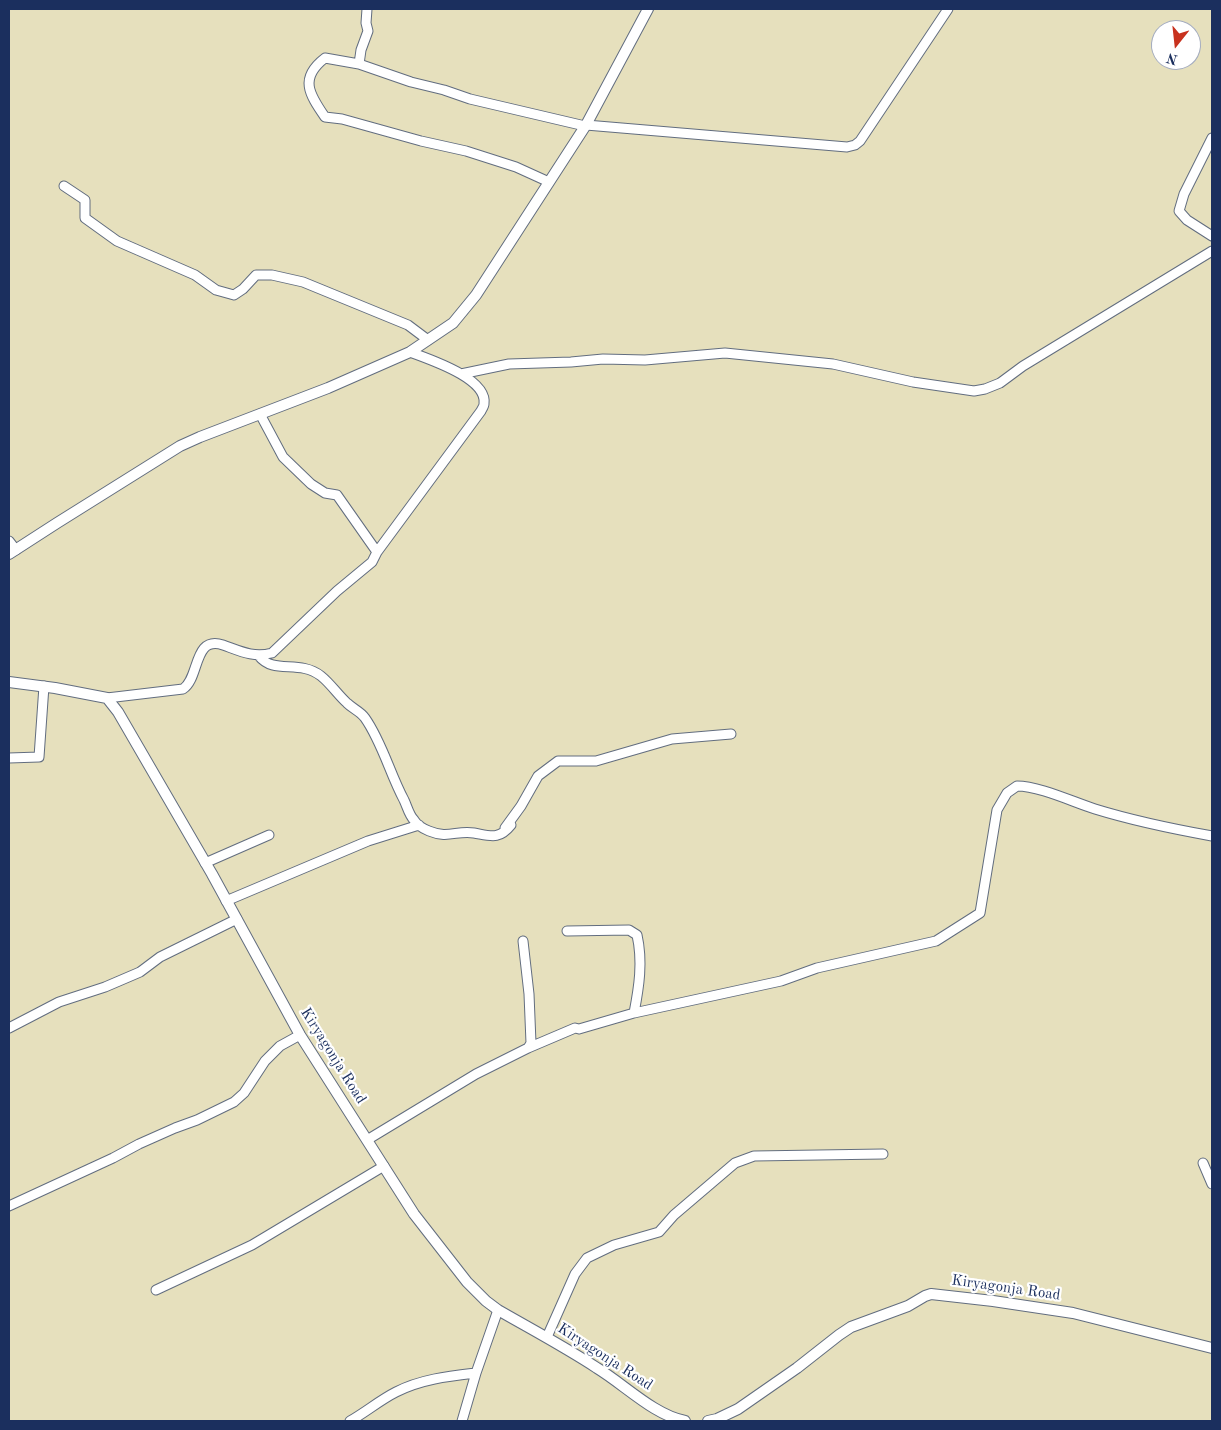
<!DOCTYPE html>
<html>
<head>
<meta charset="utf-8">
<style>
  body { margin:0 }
  #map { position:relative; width:1221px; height:1430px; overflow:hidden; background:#e6e0bd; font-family:"Old Standard TT",serif }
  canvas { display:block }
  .frame { position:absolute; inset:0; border:10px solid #1b2f5e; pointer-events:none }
  .north { position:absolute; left:1151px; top:20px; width:50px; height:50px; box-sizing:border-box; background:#fff; border:1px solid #a4acbf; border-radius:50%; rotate:196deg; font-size:14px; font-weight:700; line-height:20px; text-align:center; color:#1b2f5e }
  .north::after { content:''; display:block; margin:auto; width:18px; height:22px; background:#c8321e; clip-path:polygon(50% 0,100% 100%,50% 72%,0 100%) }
</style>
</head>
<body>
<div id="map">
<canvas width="1221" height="1430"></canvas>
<div class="frame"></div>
<div class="north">N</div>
</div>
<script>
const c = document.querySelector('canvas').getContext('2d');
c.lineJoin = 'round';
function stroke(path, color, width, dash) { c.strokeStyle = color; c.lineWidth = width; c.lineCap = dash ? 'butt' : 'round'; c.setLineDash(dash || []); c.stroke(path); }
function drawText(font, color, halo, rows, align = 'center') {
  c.font = font + ' "Old Standard TT",serif'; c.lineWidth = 4.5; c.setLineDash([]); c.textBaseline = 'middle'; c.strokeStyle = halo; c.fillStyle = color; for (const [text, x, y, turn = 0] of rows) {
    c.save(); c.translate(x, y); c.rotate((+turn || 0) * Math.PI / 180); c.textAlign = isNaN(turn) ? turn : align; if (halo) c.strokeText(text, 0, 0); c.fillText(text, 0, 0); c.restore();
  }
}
const minor = new Path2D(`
  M367 9 366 23 368 31 361 50 359 64 411 82 444 90 470 99 585 126
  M359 64 325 58C299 78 309 94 325 117L342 119 421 141 466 151 516 167 549 182
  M586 125 847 147 855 145 860 141 948 9
  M1212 138 1184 194 1179 211 1187 220 1212 236
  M64 186 85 200V218L117 241 195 275 216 290 234 295 243 289 256 275H272L303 282 408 325 428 340
  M461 374 509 364 571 362 603 359 645 360 725 353 833 364 913 382 974 391 985 389 1000 383 1023 366 1212 251
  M260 414 283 457 311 484 325 493 337 495 377 552
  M9 541 16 550
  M259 656C274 675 299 659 321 676 331 684 338 695 347 703 353 709 360 711 365 718 382 742 390 774 404 800 407 806 409 815 414 820 417 825 424 829 429 831 448 839 457 830 474 833 491 836 499 840 511 825
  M107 698 183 689C200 678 193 635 223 645 240 651 253 658 272 653L337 591 372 562 377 552 481 411C482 409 484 406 484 404 488 378 428 359 410 352
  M9 758 39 757 44 686
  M505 828 521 806 538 776 558 761H596L672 739 731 734
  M205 863 269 835
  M226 901 368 841 419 825
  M567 931 629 930 637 935C643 962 639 987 634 1013
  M9 1028 59 1002 105 987 140 972 160 957 237 919
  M528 1048 575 1028 579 1029 634 1013 781 981 817 968 936 941 980 913 997 810 1007 793 1017 786C1039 786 1073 802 1095 809 1134 821 1173 829 1212 836
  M367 1140 476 1074 528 1048 531 1043 529 994 523 941
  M1203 1163 1212 1184
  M9 1206 113 1158 139 1144 175 1128 197 1120 234 1102 244 1093 265 1061 280 1046 300 1035
  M156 1290 252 1245 384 1166
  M547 1337 575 1274 587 1258 614 1245 659 1232 674 1215 735 1163 754 1156 883 1154
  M350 1421C366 1412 380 1400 396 1392 421 1379 450 1376 476 1373
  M462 1421 476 1373 498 1310`);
const tertiary = new Path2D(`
  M9 554 57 523 180 446 200 437 328 388 410 352 453 323 476 295 586 125 648 9
  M9 682 55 688 107 698 118 712 212 874 300 1035 414 1214 467 1282 486 1301 498 1310C531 1329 565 1347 597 1368 625 1385 654 1415 685 1421
  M708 1421 717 1419 738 1409 797 1368 839 1335 851 1327 908 1306 925 1296 931 1294 993 1301 1073 1313 1212 1348`);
const streetNames = [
  ["Kiryagonja Road",333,1056,58],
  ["Kiryagonja Road",1006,1288,8],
  ["Kiryagonja Road",605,1357,33]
];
stroke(minor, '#626d7f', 11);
stroke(tertiary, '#626d7f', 12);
stroke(minor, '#fff', 9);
stroke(tertiary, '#fff', 10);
drawText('15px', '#1b2f5e', '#fff', streetNames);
</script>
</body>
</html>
